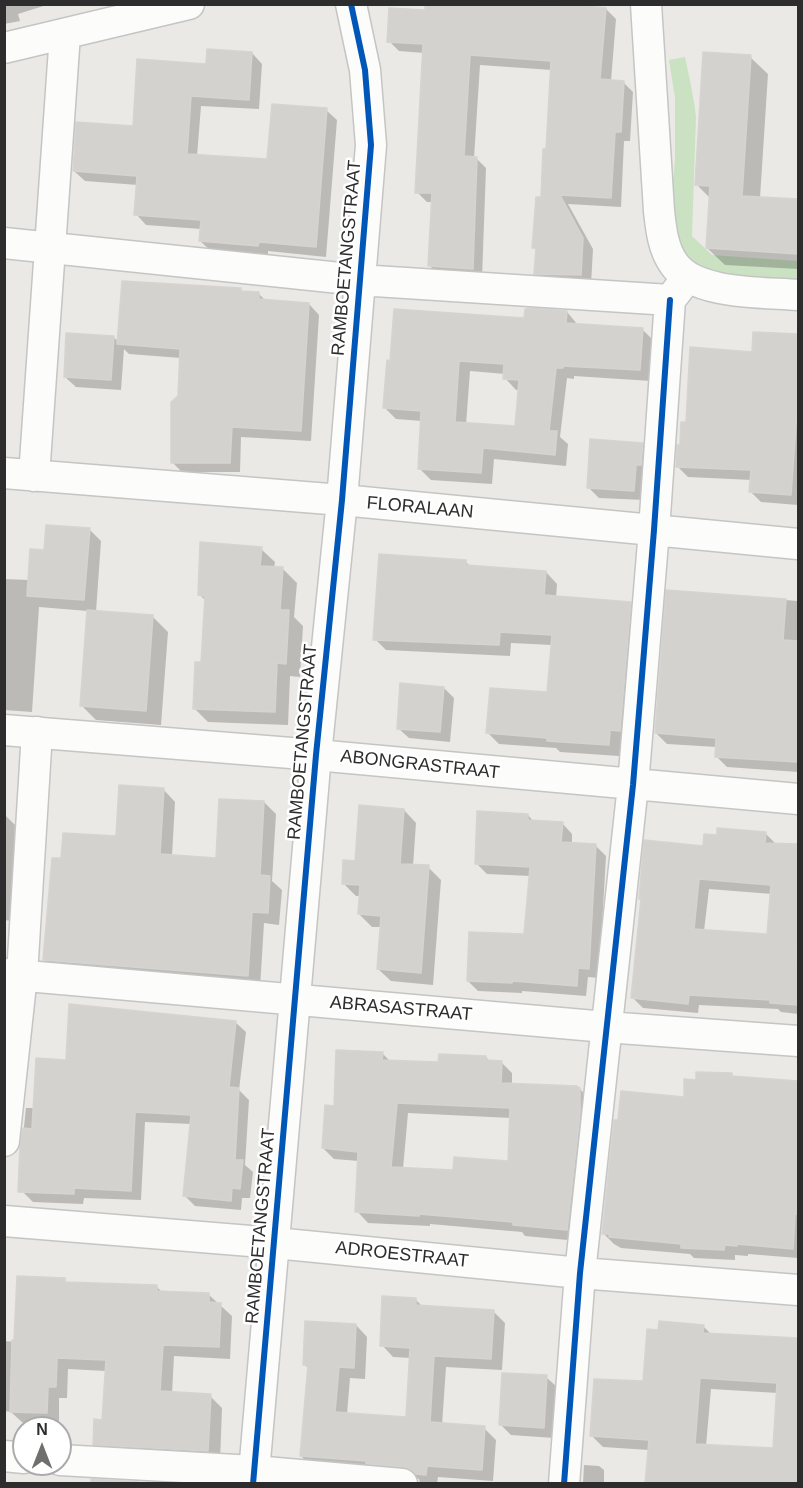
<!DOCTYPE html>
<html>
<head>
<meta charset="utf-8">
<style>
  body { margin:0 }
  #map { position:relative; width:803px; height:1488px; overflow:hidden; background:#eae9e5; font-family:Arial,sans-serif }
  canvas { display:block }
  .frame { position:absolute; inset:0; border:6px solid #2d2d2d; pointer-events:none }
  .north { position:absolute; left:12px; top:1416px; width:60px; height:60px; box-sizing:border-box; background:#fff; border:2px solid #ababab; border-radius:50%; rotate:0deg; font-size:16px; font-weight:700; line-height:24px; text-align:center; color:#2d2d2d }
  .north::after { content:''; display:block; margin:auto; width:21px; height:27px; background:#6f6f6d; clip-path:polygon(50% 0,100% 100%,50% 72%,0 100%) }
</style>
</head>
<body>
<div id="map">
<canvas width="803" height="1488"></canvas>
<div class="frame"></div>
<div class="north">N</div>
</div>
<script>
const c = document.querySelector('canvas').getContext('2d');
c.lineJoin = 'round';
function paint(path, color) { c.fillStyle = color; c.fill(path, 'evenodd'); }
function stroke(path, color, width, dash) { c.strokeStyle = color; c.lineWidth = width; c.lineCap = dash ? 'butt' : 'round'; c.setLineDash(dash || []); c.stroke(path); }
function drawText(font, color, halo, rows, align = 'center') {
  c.font = font + ' Arial,sans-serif'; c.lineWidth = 5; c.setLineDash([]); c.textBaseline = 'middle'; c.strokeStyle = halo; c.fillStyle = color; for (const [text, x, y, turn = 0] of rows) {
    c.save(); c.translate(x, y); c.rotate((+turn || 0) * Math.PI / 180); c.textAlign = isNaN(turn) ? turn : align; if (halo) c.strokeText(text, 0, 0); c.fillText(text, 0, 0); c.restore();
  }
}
const green = new Path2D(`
  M685 57C689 77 694 97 696 117L692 236 712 255 798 261V282L712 275 684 256 670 213 675 160V98L669 60Z`);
const shadow = new Path2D(`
  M4 4H50L18 14 20 21 4 24Z
  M427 4H506L606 9 616 19 611 81 623 82 633 92 630 141H624L621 207 568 204 593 249 591 285 545 283 535 273 537 251 534 247 547 151 552 70 480 65 474 158H476L486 168 482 278 440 276 430 266 433 202H427L417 192 424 53 399 51 389 41 426 12Z
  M252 53 262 64 259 109 201 106 197 156 268 161 326 110 337 120 326 257 268 251V256L211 251 200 241 201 229 146 225 136 214 138 185 85 181 74 171 134 127 207 65Z
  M750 57 768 74 760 198 798 201V269L725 265 707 248 710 198 697 185Z
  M240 289 244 293 259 294 266 301 309 304 319 315 311 441 241 437 240 472H182L172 462 181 358 129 354 124 349 121 390 76 387 65 377 113 337 119 342Z
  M567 312 578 325 642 329 654 341 651 381 574 376V379L567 378 560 437 568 444 566 466 494 459 492 484 431 480 419 468 422 421 396 419 385 408 388 362 525 319ZM470 371 505 374V378L516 390H520L517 427 466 425Z
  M755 333 798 336V505L761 502 751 492 752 480 688 477 677 466 687 424 754 353Z
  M642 444 652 455 644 500 599 498 588 487Z
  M89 529 101 541 96 612 153 617 168 632 161 725 96 720 81 705 88 611 39 607 32 712 4 710V579L29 580 46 552Z
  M261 549 275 562 274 568 283 569 297 583 294 617 303 626 300 677 290 676 288 725 208 722 194 708 203 664 206 601 199 594Z
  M465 561 471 567 546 572 557 584 556 598 630 603 641 615 631 741H621L619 756 560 752 556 748 499 744 488 733 548 693 552 645 511 643 510 656 386 650 375 639Z
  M668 591 798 601V772L727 767 716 756 717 747 667 744 656 733Z
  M444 688 454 698 450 742 409 738 398 728Z
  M163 789 175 802 172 856 217 859 264 802 276 814 272 881 282 890 279 925 264 923 260 988 57 972 45 960 63 860 118 837Z
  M404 810 416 823 413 866 428 867 441 880 433 985 391 981 378 969 382 927H372L359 914 360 896H356L343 883 356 862Z
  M4 814 15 825 11 921 4 920Z
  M528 815 534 822 562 823 572 834V844L595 845 606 856 599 978 588 977 586 996 522 991V993L478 991 468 981 526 935 531 876 487 874 477 864Z
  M765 833 776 844 798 845V1014L781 1012 778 1009 699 1005 698 1013 643 1008 633 998 705 847ZM709 889 772 894 768 936 704 931Z
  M235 1022 246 1032 239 1090 249 1100 245 1165 253 1172 250 1198H242L241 1210 195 1206 185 1196 192 1124 145 1122 141 1200 84 1198 83 1204 33 1202 22 1191 21 1155 26 1108H35L68 1061Z
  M382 1053 391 1062 440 1064 486 1057 490 1062H501L512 1073V1085L580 1089 591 1101 578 1241 525 1236 522 1232 430 1224V1226L368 1223 357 1211 359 1161 334 1159 323 1148 336 1108ZM408 1113 511 1118 509 1163 454 1172 403 1169Z
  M731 1075 735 1078 798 1082V1258L748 1254V1256L735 1255V1260L694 1258 690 1254 621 1248 614 1244 603 1233 685 1099 697 1082Z
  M64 1280 68 1283 157 1287 163 1293 209 1295 232 1316 230 1359 174 1356 172 1394 210 1396 222 1408 220 1462 106 1456 94 1444 104 1421 106 1371 68 1369 67 1398H59V1424L23 1423 11 1412 4 1411V1341L16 1342Z
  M415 1299 423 1307 493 1311 505 1323 502 1370 446 1367 442 1425 484 1428 496 1440 493 1481 438 1477 437 1484H420L419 1479 417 1478 313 1469 302 1457 309 1369 305 1365 356 1325 367 1337 365 1379 350 1378 347 1414 407 1418 411 1358 393 1357 382 1345Z
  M703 1326 712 1335 798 1340V1484H646L649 1450 603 1447 592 1436 644 1383 660 1331ZM711 1389 778 1393 774 1450 706 1446Z
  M546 1377 557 1387 554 1438 511 1435 501 1425Z
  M584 1465 599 1466 604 1470V1484H583Z`);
const building = new Path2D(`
  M425 4 555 6V4H568L606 8 600 79 624 81 621 132H615L611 198 560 195 583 238 581 275 534 274 536 248H532L536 197H541L543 149H546L551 61 470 55 464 156 477 157 473 269 428 266 432 193H415L423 44 387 42 389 8 425 10Z
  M207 49 252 52 249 100 191 96 187 154 267 159 272 104 327 108 316 247 259 242 258 246 199 241 201 220 134 215 137 176 73 171 76 122 133 126 137 59 206 64Z
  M703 52 751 55 742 196 798 199V254L706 248 710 186 695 185Z
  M122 281 241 288V291L259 292V299L309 303 301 431 232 427 230 463H171V402L178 396 180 349 117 344Z
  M531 308 567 311 566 323 643 328 640 370 563 366V368H556L549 431H557L555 455 483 448 481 473 418 469 421 411 383 408 387 360 390 361 394 309 524 318 525 309ZM459 361 504 364 503 379 519 380 515 426 455 422Z
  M753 332 798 334V411L797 410 791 495 749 492 751 470 676 467 677 445H680L681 422H686L690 347 752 352Z
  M66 333 114 336 111 380 64 377Z
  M590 439 643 443 641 465H636L634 491 587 488Z
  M46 525 90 528 84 600 27 596 30 549 44 550Z
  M200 542 262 547 260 566 283 567 280 610H289L286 664 277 663 275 712 193 709 195 662H201L205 596 198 595Z
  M379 554 466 560V565L546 571 544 595 631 602 620 731 610 730 609 745 547 741V738L486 733 490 688 547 692 552 635 500 632 499 645 373 640Z
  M666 590 786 599 783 640 798 641V762L715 757 716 738 655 733Z
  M87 610 153 615 146 711 80 706Z
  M400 683 444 687 440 732 397 729Z
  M119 785 164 788 160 854 216 858 219 799 264 801 260 875 270 876 268 913 252 912 248 976 43 960 52 858H61L63 833 116 836Z
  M359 805 404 809 400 864 429 865 421 973 377 969 381 916 358 914 360 885 342 884 343 860 355 861Z
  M477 811 528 814V820L563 822 561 842 596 844 589 969 578 968 577 986 512 981V983L467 981 469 932 524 934 530 867 475 864Z
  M717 828 766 832 765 843 798 844V916L796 963H798V1005L770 1003V1000L689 995 688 1004 631 998 641 899H639L644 840 703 846 704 834 717 835ZM699 879 771 885 767 934 694 929Z
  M69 1004 236 1021 229 1087 239 1088 235 1160H243L240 1189 232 1188 231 1201 183 1196 191 1115 135 1112 131 1191 74 1188V1194L18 1192 20 1146 23 1128 32 1129 36 1058 66 1060Z
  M336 1050 383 1052 382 1060 438 1062 439 1054 486 1056V1060L502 1061 501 1083 577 1086 580 1088V1116L567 1230 513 1225V1222L419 1214V1216L355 1212 358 1152 322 1148 325 1105 334 1106ZM397 1103 510 1108 508 1161 454 1157 453 1170 391 1167Z
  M696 1072 732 1073V1076L798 1081V1214H795L793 1249 737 1244V1246L725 1245 724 1250 681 1248V1244L609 1237V1234H602L614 1120H618L621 1091 684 1097V1079L696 1080Z
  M17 1276 65 1278V1282L157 1285V1291L209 1293V1302L221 1303 219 1347 163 1345 160 1391 211 1394 208 1451 93 1445 94 1419 102 1420 106 1360 57 1358 56 1387H48L47 1413 10 1412 12 1340H14Z
  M382 1296 416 1298V1305L494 1310 491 1359 434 1356 430 1422 485 1426 482 1470 427 1466 426 1475 416 1474 411 1470 404 1467 366 1464V1461L300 1456 308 1365H303L305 1321 356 1324 354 1368 339 1367 335 1412 406 1417 410 1348 380 1346Z
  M659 1321 704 1325 703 1333 798 1338V1484H645L649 1440 590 1436 594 1379 643 1381 647 1329 658 1330ZM700 1378 777 1383 773 1448 695 1444Z
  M502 1373 547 1375 544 1428 499 1425Z
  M91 1479 138 1482V1484H91Z`);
const street = new Path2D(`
  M646 4 659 211C661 229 663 249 674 264 695 295 764 292 798 295
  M4 48 189 4
  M4 243 359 280 670 300 687 278
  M4 473 342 500 798 544
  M34 476 65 34
  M4 730 316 755 798 799
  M4 974 606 1027 798 1041
  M4 1141 22 975 37 732
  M4 1221 275 1243 580 1273 798 1290
  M4 1456 24 1458
  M60 1460 254 1471 402 1484
  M253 1484 316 755 342 500 371 145 365 70 351 4
  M564 1484 580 1273 633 785 654 530 670 300`);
const cycleway = new Path2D(`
  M253 1484 316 755 342 500 371 145 365 70 351 4
  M564 1484 580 1273 633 785 654 530 670 300`);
const streetNames = [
  ["RAMBOETANGSTRAAT",347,258,-85],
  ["FLORALAAN",420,508,5],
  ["RAMBOETANGSTRAAT",303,742,-85],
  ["ABONGRASTRAAT",420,765,6],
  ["ABRASASTRAAT",401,1009,5],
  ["RAMBOETANGSTRAAT",261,1226,-85],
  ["ADROESTRAAT",402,1255,6]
];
paint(green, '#cae2c2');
paint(shadow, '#0003');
paint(building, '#d3d2cf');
stroke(building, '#d5d4d0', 1.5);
stroke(street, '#c4c5c4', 33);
stroke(street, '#fcfcfb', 30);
stroke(cycleway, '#0057b8', 6);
drawText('18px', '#2d2d2d', '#fff', streetNames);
</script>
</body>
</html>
